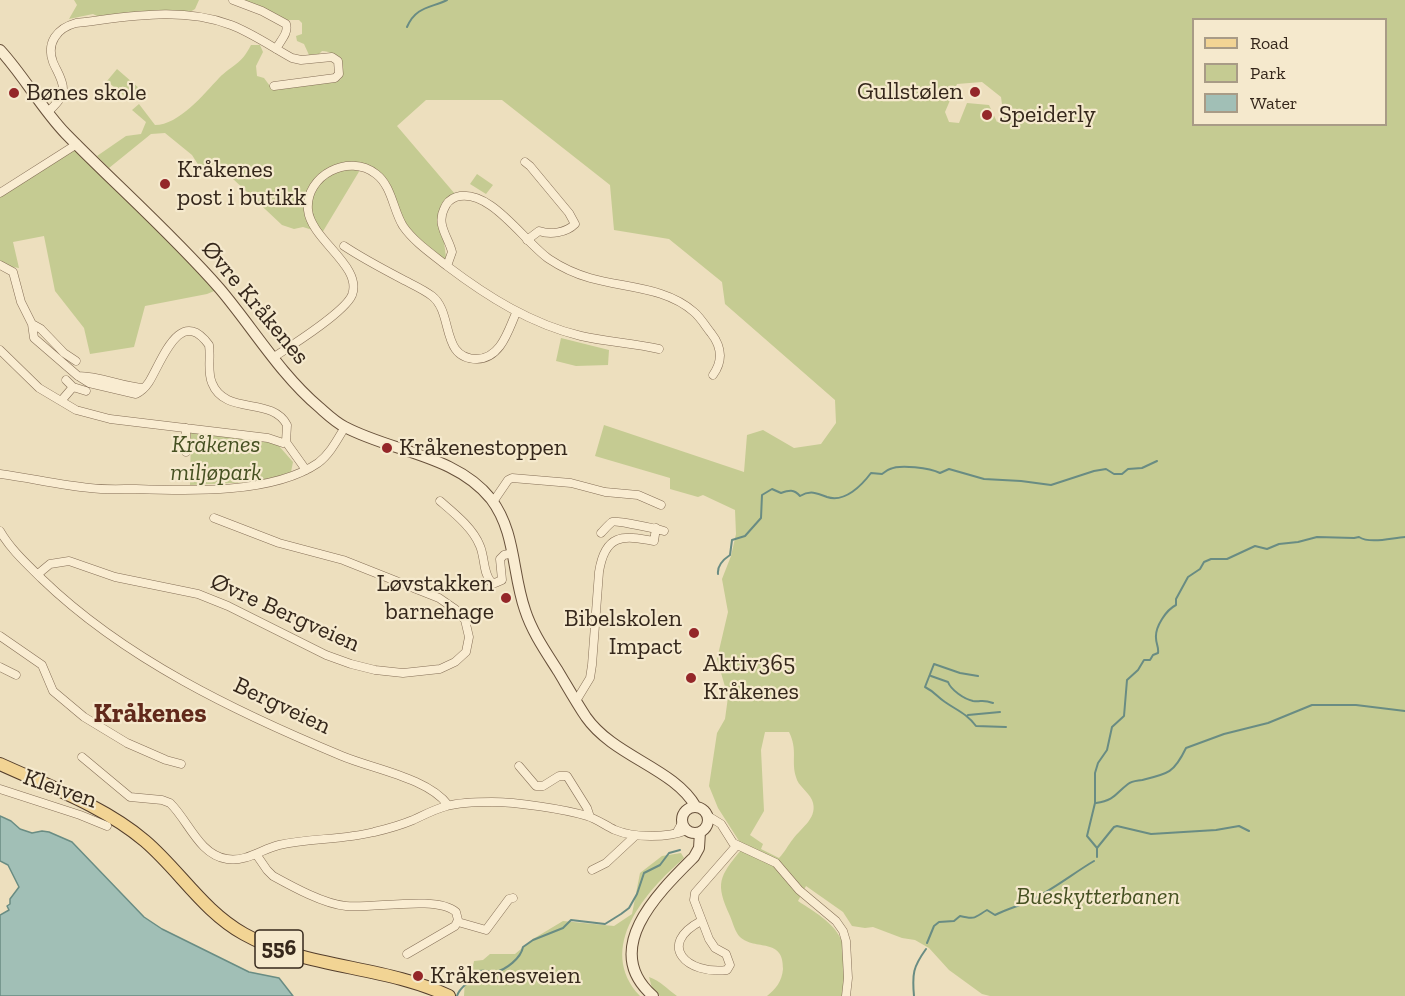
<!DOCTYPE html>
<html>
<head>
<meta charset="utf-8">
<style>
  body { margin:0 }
  #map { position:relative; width:1405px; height:996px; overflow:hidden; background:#eddfbe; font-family:"Zilla Slab",serif }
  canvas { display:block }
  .legend { position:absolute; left:1192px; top:18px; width:195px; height:108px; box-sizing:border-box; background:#f5e9cd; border:2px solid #a89b86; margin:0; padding:8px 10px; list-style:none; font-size:18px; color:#35271b }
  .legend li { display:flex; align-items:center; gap:12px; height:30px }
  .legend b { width:30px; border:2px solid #a89b86 }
</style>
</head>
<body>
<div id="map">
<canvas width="1405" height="996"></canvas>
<ul class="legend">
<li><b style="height:8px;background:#f2d494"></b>Road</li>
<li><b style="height:16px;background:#c5cb92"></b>Park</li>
<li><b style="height:16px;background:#a1bfb6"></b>Water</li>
</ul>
</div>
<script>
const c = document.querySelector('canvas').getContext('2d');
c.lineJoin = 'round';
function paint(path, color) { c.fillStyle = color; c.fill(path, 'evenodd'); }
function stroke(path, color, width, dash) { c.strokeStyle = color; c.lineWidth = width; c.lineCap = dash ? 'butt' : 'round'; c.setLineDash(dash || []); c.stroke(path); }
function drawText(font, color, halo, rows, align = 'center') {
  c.font = font + ' "Zilla Slab",serif'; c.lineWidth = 4.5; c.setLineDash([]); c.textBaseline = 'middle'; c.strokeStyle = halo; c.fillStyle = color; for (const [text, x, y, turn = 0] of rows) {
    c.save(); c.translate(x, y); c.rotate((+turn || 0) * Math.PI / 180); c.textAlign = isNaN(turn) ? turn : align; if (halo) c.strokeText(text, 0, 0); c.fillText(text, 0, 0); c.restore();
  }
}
const green = new Path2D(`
  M74 0H199L195 9 190 12 132 13 97 16 93 14 69 19 77 5Z
  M243 0H1405V996H990L982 994 949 970 929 948 915 940 902 938 873 927 865 928 852 926 843 912 806 886 798 901C813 911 833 922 841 939 848 955 844 979 843 996H767C776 989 782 981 783 969 784 937 755 951 740 937 735 932 733 923 730 916 715 883 719 877 741 850V844L718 808 709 786 717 733 725 719 728 697 717 659 728 612 722 579 731 556 736 534 735 510 703 495 698 497 670 489V478L595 456 604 425 744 472 747 435 763 430 794 448 821 444 836 423 835 400 725 304 722 282 669 239 614 230 610 185 502 100H426L397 126 455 194 441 219 447 265 403 224 388 181 363 165 322 233 303 227 294 229 282 225 216 163 201 169 192 155 165 133 151 134 109 168 97 156 126 136 141 134 146 122 132 110 139 104 155 125C179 125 204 94 219 78 233 64 241 65 251 45H260L263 52 256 66 257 76 264 78 273 90 337 81 341 79C346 65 337 51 322 51L319 54 309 55 304 44 297 41 296 36 302 34V23L299 20H285L264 8ZM1194 20H1386V124H1194ZM982 82 1001 97 1004 119 997 122 989 105 967 103 959 123 949 122 945 112 957 84ZM765 732H789C798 750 791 761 796 777 798 786 808 791 812 800 819 817 802 827 793 839 788 845 785 852 779 858L761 849 763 844 750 835 764 811 761 750Z
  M117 69 140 89 130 101 107 81Z
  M75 149 219 289 207 294 145 306 134 347 90 354 84 328 55 291 44 236 13 242 19 268 0 265V196Z
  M477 174 493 185 486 194 470 184Z
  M561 338 609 350 608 365 576 366 556 361Z
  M191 431 268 439 279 446 293 462 291 472C259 484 224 483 190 485Z
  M681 853 684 858C646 891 595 948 640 996H464L465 979 472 971 474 961 483 960 490 954H515L533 939 563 921 614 926 632 914 640 873 662 856Z
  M649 977C661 981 667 989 677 996H660L652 988Z`);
const water = new Path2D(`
  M0 816 11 821 20 829 32 833 42 831 49 832 72 842 144 917 162 929 249 972 279 978 293 996H0V915L9 910 7 906 10 904V899L19 887 8 865 0 861Z`);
const stream = new Path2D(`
  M407 27C416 6 431 8 447 0
  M718 574C717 565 724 559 730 555L732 540 745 536 761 518 762 495 772 489 781 493C789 490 794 489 800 496 810 490 817 493 827 497 845 503 862 485 871 473L882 474C885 472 887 470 890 469 900 464 930 468 940 473L949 469 984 479 1021 481 1051 485 1094 471 1106 469 1114 474H1122L1128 469 1142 468 1157 461
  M931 676 948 682C951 690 964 699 973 701 982 702 982 699 993 703
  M978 676 960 673 934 664 925 687C935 692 937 697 945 702 958 711 966 713 976 726L1006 727
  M968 715 1000 712
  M1096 803C1115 800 1115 794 1128 784 1132 781 1137 781 1142 780 1168 774 1174 773 1186 748L1224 734 1268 723 1312 705H1356L1405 711
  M1097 848 1114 827 1117 826 1151 834 1216 830 1239 826 1249 831
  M1097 857V848L1087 836 1095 803V773L1098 763 1107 750 1112 727 1124 716 1127 680 1138 670 1144 660H1150L1153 655 1158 653C1159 647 1156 644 1156 638 1155 627 1166 610 1176 605V599L1188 577 1200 569 1204 562 1211 559H1227L1255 546 1267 549 1279 544 1298 542 1317 537 1354 538 1359 537C1370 544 1391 538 1405 537
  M927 943 934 926 939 922 954 921 960 916C976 920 975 917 987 910L995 915C1005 910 1015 907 1025 903 1044 896 1075 872 1094 861
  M457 996C460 985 472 983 476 972 483 969 488 972 495 972 506 970 521 958 523 947L533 940 563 928 571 920 605 924 621 914 629 908 637 894 644 873 660 865 669 853 680 850
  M914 996C912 974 913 967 926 949`);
const minor = new Path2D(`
  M233 0 262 11 286 24C289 33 280 41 276 49
  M48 112C54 106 63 98 63 89 63 79 56 70 53 62 46 43 57 28 76 23 128 17 180 6 231 25 252 33 272 47 292 58L301 60 332 57 338 61 339 74 335 78 274 86
  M525 162 530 166 569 213 575 224C566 233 550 235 539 231L527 240
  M0 193 77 144
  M344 246C362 258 381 268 400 278 411 284 423 289 432 296 454 313 440 359 477 359 501 358 508 331 516 313
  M0 265 13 272 21 302 32 324 41 329 64 353 76 361
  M447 266C488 297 531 324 581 336 607 342 633 343 659 349
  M32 324 34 338 78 376
  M0 350 39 388 76 410 110 419 268 438 283 443 286 442 306 470
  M274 357C291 346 345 312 352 295 363 266 311 240 308 210 305 175 349 153 376 174 392 186 393 210 403 226 414 242 432 254 447 266L452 252C449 238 436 225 444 209 446 204 450 199 456 197 490 187 524 242 549 259 561 267 576 274 590 278 625 288 666 287 694 312 701 318 706 327 711 333 722 347 723 361 713 375
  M66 380 73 387
  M144 388C122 387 101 376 78 376L89 383 136 394C142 391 145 388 149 382 162 361 180 305 209 345 211 358 207 372 212 383 225 416 272 396 287 425L286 442
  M61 401 73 387 86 391
  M186 452V428
  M0 474C30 478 60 485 90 488 105 490 121 489 136 489 189 491 273 494 318 463 330 454 337 440 345 427
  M440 501C454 513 473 528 480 546 485 558 483 573 491 582L495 583 502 580 500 559 504 555 513 553
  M493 502 508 480 512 478 571 483 605 492 638 495 661 505
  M0 531C11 550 27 564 42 579 125 659 236 712 342 756 373 769 428 778 448 805
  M601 533C604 530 608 525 612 522 616 520 657 529 664 531
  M38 574 50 564 69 561 115 577 198 594 228 606 326 655 351 664 375 670 403 673 440 669 455 662 466 652 469 637 465 620 455 609 439 598 343 560 279 543 214 518
  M0 636 42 665 53 691 84 717 127 743 166 760 181 764
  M0 667 16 675
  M576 701 590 678 592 665 599 572C605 534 622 535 654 541L656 528
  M82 757 130 797 162 800 170 803C188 820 199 855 227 859 247 862 262 849 279 845 311 838 343 840 374 832 387 829 401 825 413 820 424 815 435 809 447 806 461 802 478 802 492 802 516 802 564 809 587 816 597 819 606 826 615 830 634 838 668 838 687 830
  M519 766 536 786H543L559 776H567L587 808 590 817
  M0 789 80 815 107 826
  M708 816 721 824 733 843 776 863 799 890 836 921 843 931 846 941 848 978 846 996
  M677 832 682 823
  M256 854 267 870 273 876C293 887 324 904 346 906 373 909 436 895 456 912L458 920 455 926 407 954
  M592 870 606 863 635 836
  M701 921C656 945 687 975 727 970L730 965 726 954 715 948 709 939 694 900 695 893 737 845
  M458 922 486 930 509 899 513 898`);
const secondary = new Path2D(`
  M0 50C24 76 41 108 66 134 117 186 172 234 220 289 253 328 280 374 319 407 327 414 335 422 345 427 392 452 456 455 491 499 516 532 512 573 525 610 532 632 546 652 558 671 567 686 576 702 586 717 614 757 674 768 696 807
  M682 820a13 13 0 1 1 26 0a13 13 0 1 1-26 0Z
  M653 996C599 949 660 891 694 857L699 848 700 832`);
const primary = new Path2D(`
  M0 764C48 786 104 806 145 841 180 871 203 911 244 934 306 969 384 965 449 996`);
const markers = [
  [975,92,6,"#942729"],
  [14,93,6,"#942729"],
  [987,115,6,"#942729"],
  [165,184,6,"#942729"],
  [387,448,6,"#942729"],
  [506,598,6,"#942729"],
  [694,633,6,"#942729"],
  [691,678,6,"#942729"],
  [418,976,6,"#942729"]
];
const shields = [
  [279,949,48]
];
const shieldNames = [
  ["556",279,949]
];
const poiNames = [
  ["Gullstølen",963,92,"right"],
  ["Bønes skole",26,93],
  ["Speiderly",999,115],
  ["Kråkenes",177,170],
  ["post i butikk",177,198],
  ["Kråkenestoppen",399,448],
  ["Løvstakken",494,584,"right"],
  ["barnehage",494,612,"right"],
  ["Bibelskolen",682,619,"right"],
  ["Impact",682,647,"right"],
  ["Aktiv365",703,664],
  ["Kråkenes",703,692],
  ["Kråkenesveien",430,976]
];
const streetNames = [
  ["Øvre Kråkenes",255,303,50],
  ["Øvre Bergveien",285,613,24],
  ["Bergveien",282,706,25],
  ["Kleiven",60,789,19]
];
const parkNames = [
  ["Kråkenes",216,445],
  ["miljøpark",216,473],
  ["Bueskytterbanen",1098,897]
];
const quarterNames = [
  ["Kråkenes",150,714]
];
paint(green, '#c5cb92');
paint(water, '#a1bfb6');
stroke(water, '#698c83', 1.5);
stroke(stream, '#698c83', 2);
stroke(minor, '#856f57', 9);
stroke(secondary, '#67503a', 12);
stroke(primary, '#533d2b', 14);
stroke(minor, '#f9ecd1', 8);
stroke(secondary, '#f9ecd1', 10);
stroke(primary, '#f2d494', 12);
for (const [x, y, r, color] of markers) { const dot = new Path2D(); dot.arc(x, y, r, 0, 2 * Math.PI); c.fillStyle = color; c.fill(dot); stroke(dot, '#f5e9cd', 2); }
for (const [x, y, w] of shields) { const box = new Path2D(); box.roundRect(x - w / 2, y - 19, w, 38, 4.5); c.fillStyle = '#f5e9cd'; c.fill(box); stroke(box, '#35271b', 1.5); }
drawText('bold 22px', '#35271b', null, shieldNames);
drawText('24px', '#35271b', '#f5e9cd', poiNames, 'left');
drawText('24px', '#35271b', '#f5e9cd', streetNames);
drawText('italic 24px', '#465122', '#f5e9cd', parkNames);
drawText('bold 27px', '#61291b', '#f5e9cd', quarterNames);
</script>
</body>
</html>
